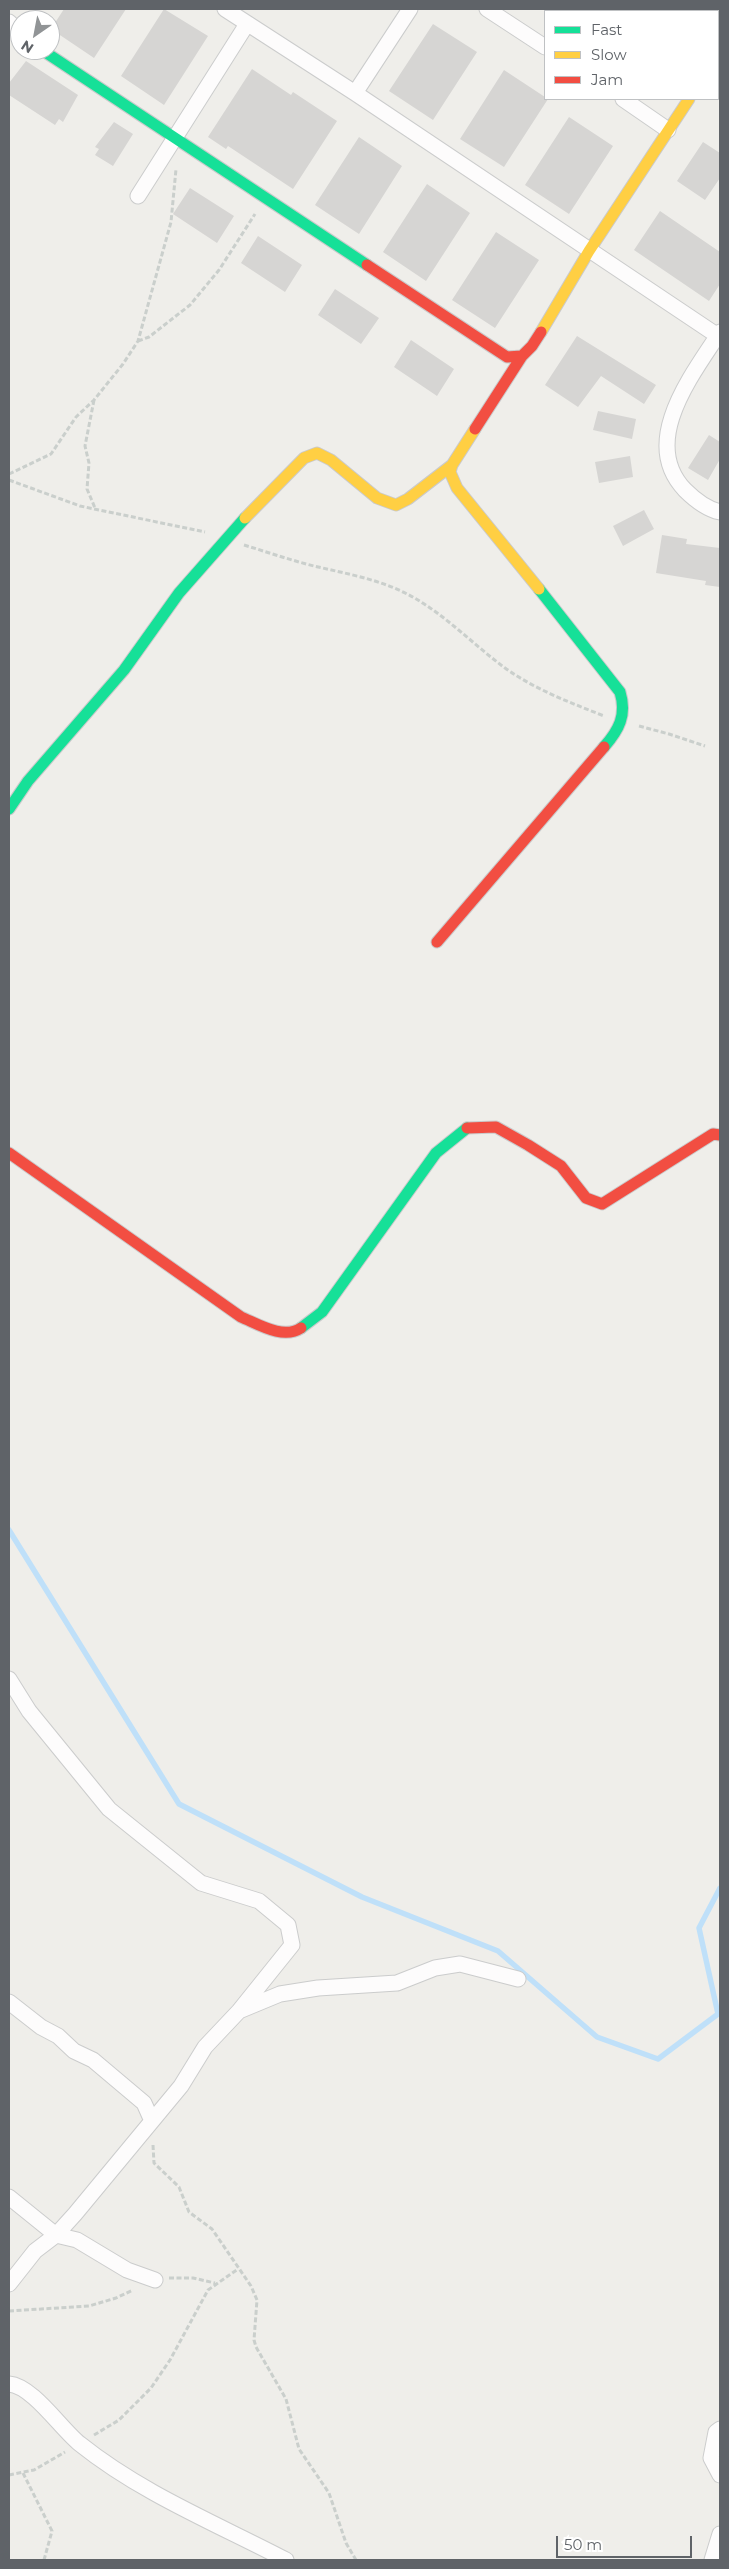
<!DOCTYPE html>
<html>
<head>
<meta charset="utf-8">
<style>
  body { margin:0 }
  #map { position:relative; width:729px; height:2569px; overflow:hidden; background:#efeeea; font-family:Montserrat,sans-serif }
  canvas { display:block }
  .frame { position:absolute; inset:0; border:10px solid #5f6368; pointer-events:none }
  .legend { position:absolute; left:544px; top:10px; width:175px; height:90px; box-sizing:border-box; background:#fff; border:1px solid #bfc1c3; margin:0; padding:6px 9px; list-style:none; font-size:15px; color:#5f6368 }
  .legend li { display:flex; align-items:center; gap:10px; height:25px }
  .legend b { width:25px; border:1px solid #bfc1c3 }
  .north { position:absolute; left:10px; top:10px; width:50px; height:50px; box-sizing:border-box; background:#fff; border:1px solid #bfc1c3; border-radius:50%; rotate:213deg; font-size:14px; font-weight:700; line-height:20px; text-align:center; color:#5f6368 }
  .north::after { content:''; display:block; margin:auto; width:18px; height:22px; background:#919496; clip-path:polygon(50% 0,100% 100%,50% 72%,0 100%) }
  .scale { position:absolute; left:556px; top:2536px; width:136px; height:22px; box-sizing:border-box; border:2px solid #5f6368; border-top:0; padding-left:6px; font-size:15px; line-height:18px; white-space:nowrap; color:#5f6368; -webkit-text-stroke:4px #fff; paint-order:stroke }
</style>
</head>
<body>
<div id="map">
<canvas width="729" height="2569"></canvas>
<div class="frame"></div>
<ul class="legend">
<li><b style="height:6px;background:#16e098"></b>Fast</li>
<li><b style="height:6px;background:#ffcf43"></b>Slow</li>
<li><b style="height:6px;background:#f24e42"></b>Jam</li>
</ul>
<div class="north">N</div>
<div class="scale">50 m</div>
</div>
<script>
const c = document.querySelector('canvas').getContext('2d');
c.lineJoin = 'round';
function stroke(path, color, width, dash) { c.strokeStyle = color; c.lineWidth = width; c.lineCap = dash ? 'butt' : 'round'; c.setLineDash(dash || []); c.stroke(path); }
function paint(path, color) { c.fillStyle = color; c.fill(path, 'evenodd'); }
const stream = new Path2D(`
  M9 1530 179 1804 362 1897 498 1951 597 2037 658 2059 718 2014 699 1928 720 1888`);
const building = new Path2D(`
  M64 9H126L94 58 51 29Z
  M164 9 208 36 164 105 121 76Z
  M433 24 477 52 433 120 389 91Z
  M26 61 78 95 63 122 59 119 55 125 9 95V83Z
  M252 69 291 95 293 92 337 121 293 189 228 146 226 149 208 137Z
  M504 70 548 99 504 167 460 139Z
  M569 117 613 146 569 214 525 185Z
  M114 122 133 134 113 166 95 155 99 149 95 147Z
  M359 137 402 166 359 234 315 205Z
  M703 142 720 153V178L705 200 677 181Z
  M427 184 470 213 426 281 383 252Z
  M190 188 234 216 217 243 173 214Z
  M660 211 720 252V284L709 301 634 250Z
  M496 232 539 260 495 328 452 300Z
  M258 236 302 265 285 292 241 263Z
  M335 289 379 318 361 344 318 315Z
  M577 336 656 385 644 404 601 376 578 407 545 385Z
  M411 340 454 369 437 396 394 367Z
  M598 411 636 419 632 439 593 430Z
  M709 435 720 442V459L708 480 688 468Z
  M630 456 633 477 599 483 595 462Z
  M644 510 654 529 623 546 613 526Z
  M662 535 687 539 686 544 720 548V587L705 585 706 581 656 573Z`);
const path = new Path2D(`
  M138 341 149 337 190 305 219 270 255 214
  M94 400 85 446 89 463 87 489 95 508
  M9 474 51 454 76 417 94 400 123 364 138 341 171 222 176 169
  M9 480 80 506 205 532
  M244 545C267 552 290 560 314 566 343 573 373 578 401 591 440 609 471 643 505 668 536 690 569 702 604 716
  M639 726 669 734 705 746
  M153 2145 154 2163 179 2187 189 2212 212 2229 251 2286 257 2300 254 2340 256 2347 286 2399 299 2449 329 2493 346 2543 356 2560
  M169 2278H193L215 2283
  M9 2311 89 2306 116 2298 133 2290
  M94 2435 119 2420 151 2388 170 2360 208 2290 238 2269
  M23 2473 52 2531 44 2560
  M9 2475 34 2470 65 2452`);
const street = new Path2D(`
  M225 9 355 93 718 336
  M487 9 545 47
  M581 11 583 9
  M9 22 20 33
  M718 54 720 50
  M355 93 410 9
  M623 99 668 130
  M138 196 247 24
  M720 332C692 375 639 442 685 490 695 500 706 509 720 512
  M9 1679 29 1711 109 1809 201 1883 259 1901 288 1925 292 1945 239 2011
  M9 2002 41 2027 58 2036 74 2051 93 2060 144 2103 152 2121 75 2214 56 2235 35 2251 9 2284
  M152 2121 181 2086 205 2047 239 2011 280 1994 318 1988 397 1983 435 1968 460 1964 518 1979
  M9 2197 56 2235 77 2240 127 2270 155 2280
  M9 2384C33 2386 61 2429 80 2444 141 2493 217 2524 286 2560
  M720 2429 716 2432 711 2458 720 2475
  M712 2560 720 2534`);
const fast = new Path2D(`
  M42 50 367 265
  M539 589 620 692C627 715 619 730 604 747
  M9 809 28 781 124 670 179 593 245 518
  M301 1328 322 1312 436 1153 467 1128`);
const slow = new Path2D(`
  M541 332 589 251 689 99
  M475 429 452 465 450 472 457 488 539 589
  M245 518 304 458 317 453 331 460 377 498 396 505 408 499 452 465`);
const jam = new Path2D(`
  M367 265 507 357 522 356 532 346 541 332
  M475 429 522 356
  M437 942 604 747
  M467 1128 496 1127 528 1145 561 1166 586 1198 602 1204 713 1134 720 1135
  M9 1153 241 1317C258 1324 283 1340 301 1328`);
stroke(stream, '#bfe0f9', 5.5);
paint(building, '#d6d5d3');
stroke(street, '#cbcccc', 17);
stroke(fast, '#cacacb', 13);
stroke(slow, '#cacacb', 13);
stroke(jam, '#cacacb', 13);
stroke(path, '#cacfcc', 3, [5, 2.5]);
stroke(street, '#fdfcfc', 15);
stroke(fast, '#16e098', 11);
stroke(slow, '#ffcf43', 11);
stroke(jam, '#f24e42', 11);
</script>
</body>
</html>
